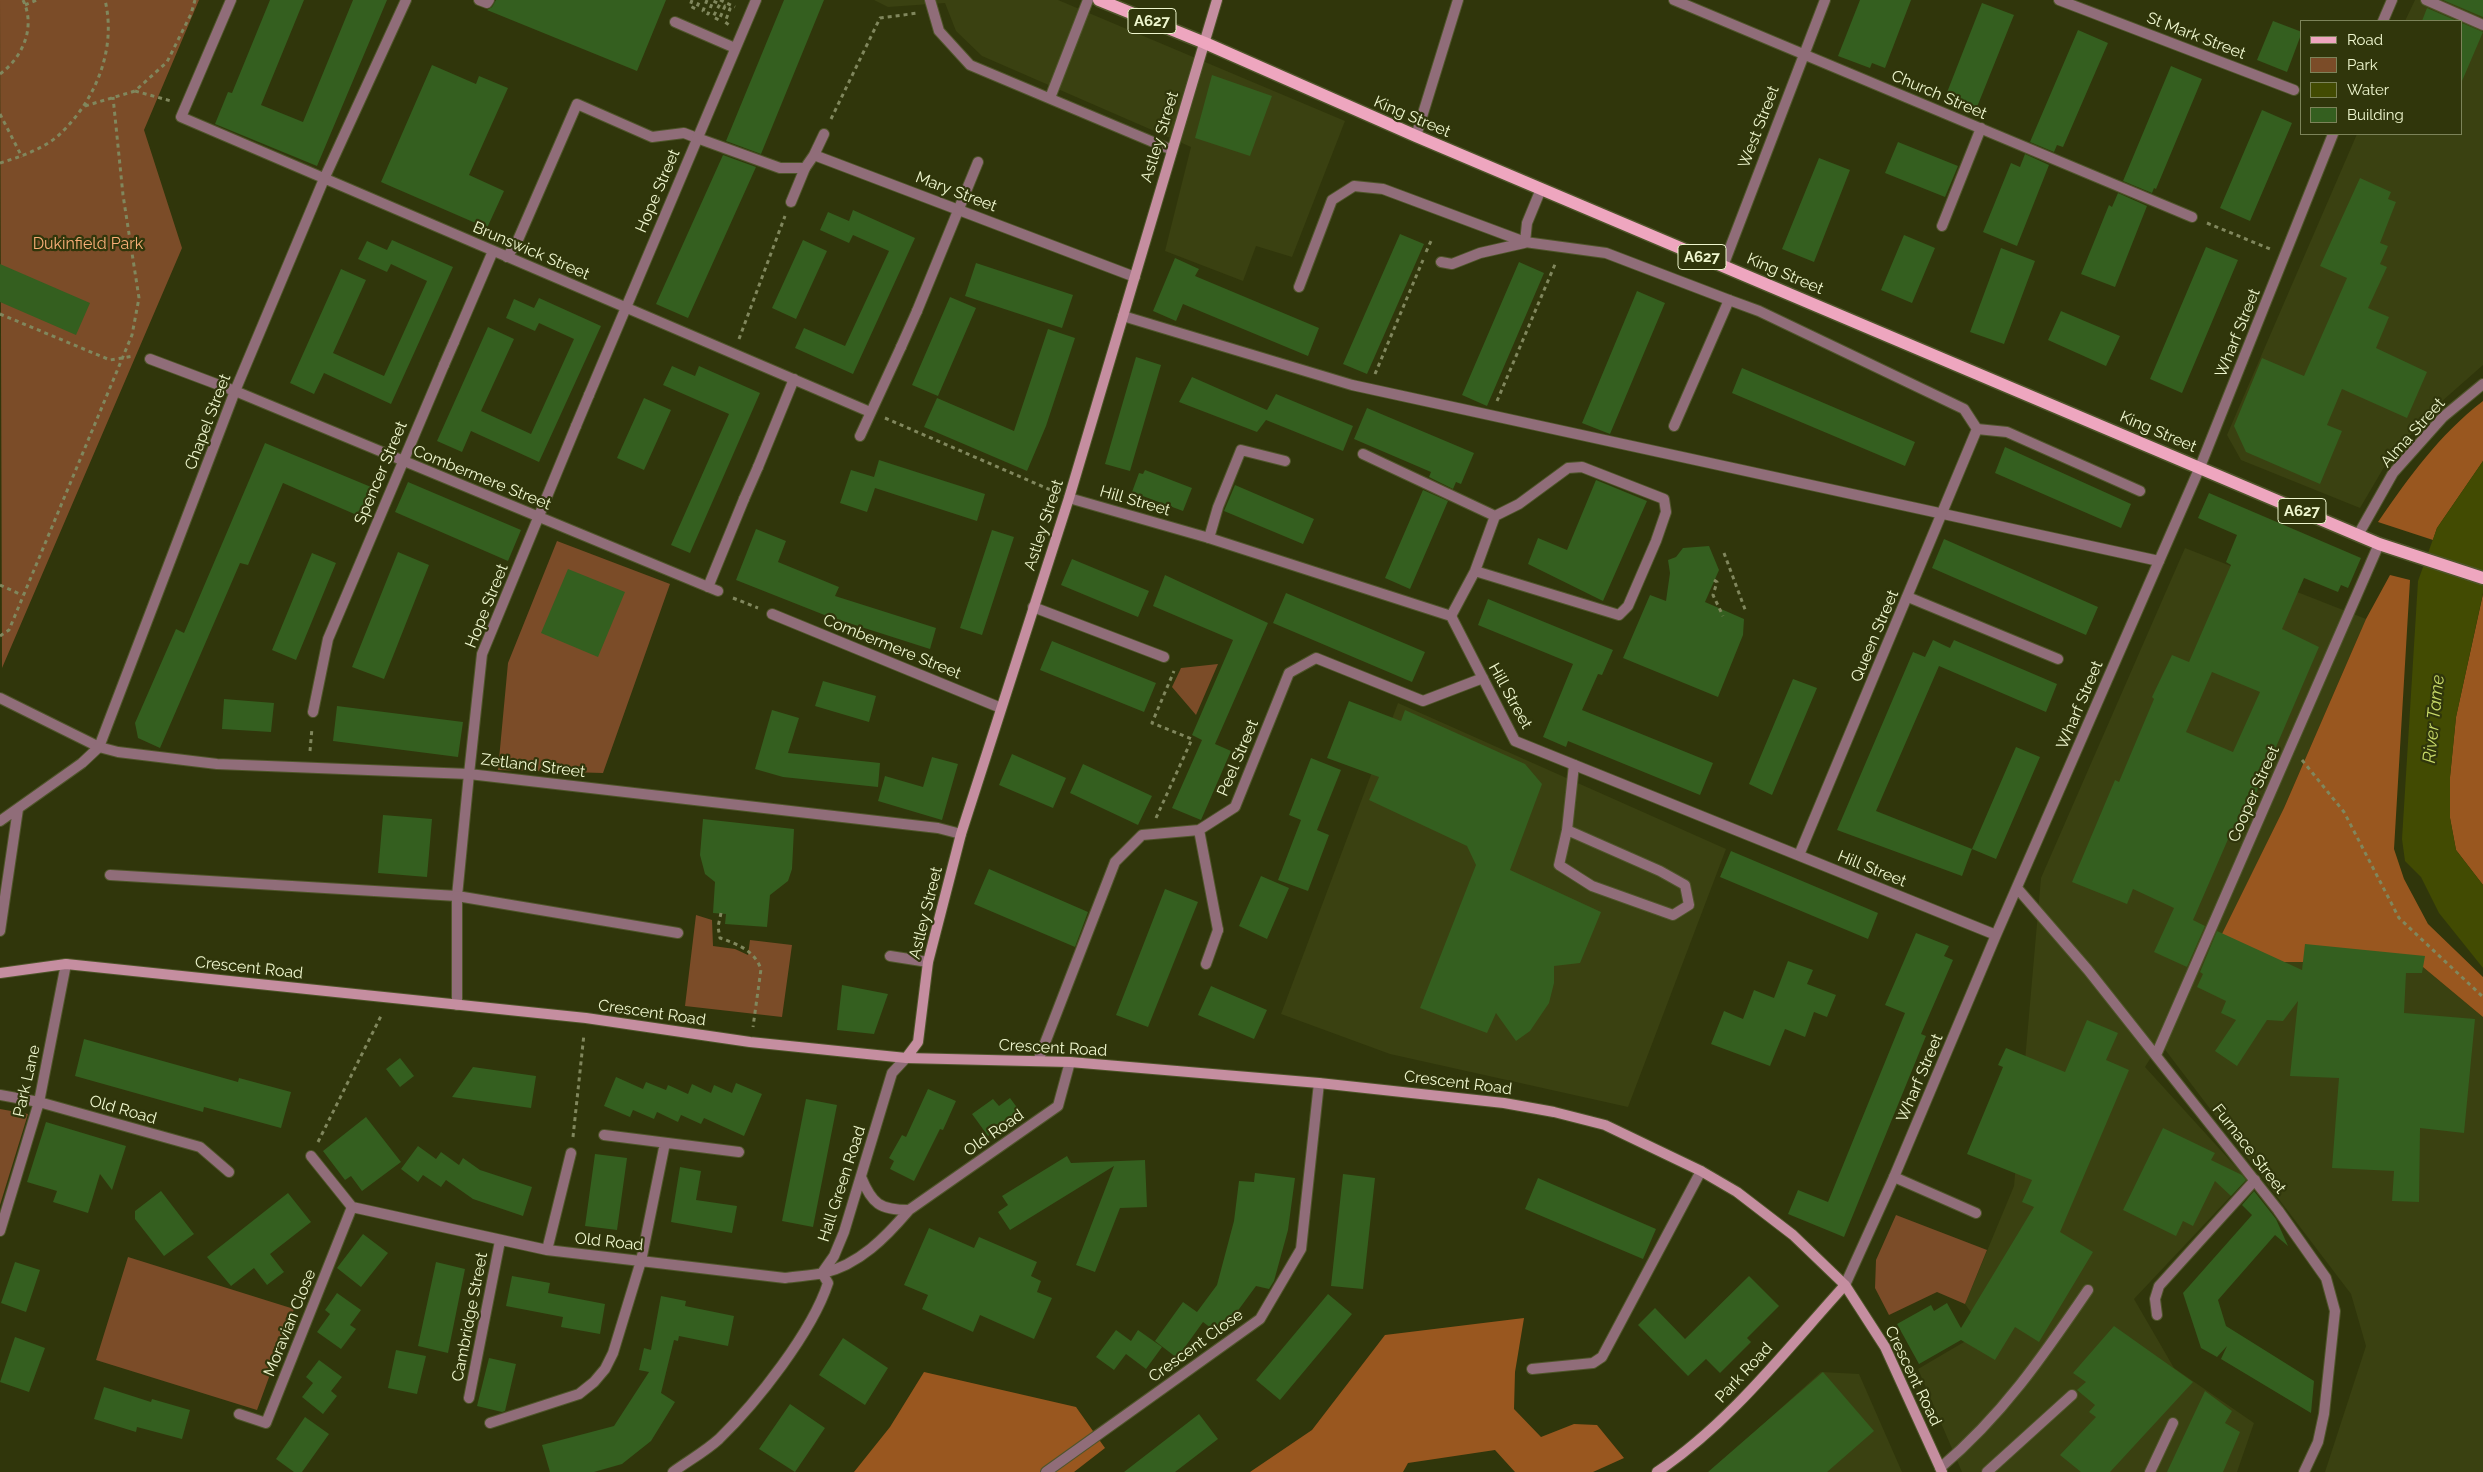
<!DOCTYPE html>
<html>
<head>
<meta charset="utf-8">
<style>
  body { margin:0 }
  #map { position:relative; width:2483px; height:1472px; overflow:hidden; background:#30360b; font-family:Raleway,sans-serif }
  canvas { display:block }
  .legend { position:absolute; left:2300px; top:20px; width:162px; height:115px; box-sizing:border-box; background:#30360b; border:1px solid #7c8359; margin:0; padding:6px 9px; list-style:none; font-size:15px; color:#eff7cf }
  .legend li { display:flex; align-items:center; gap:10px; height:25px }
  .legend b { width:25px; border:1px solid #7c8359 }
</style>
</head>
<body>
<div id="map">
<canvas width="2483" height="1472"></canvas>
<ul class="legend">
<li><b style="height:6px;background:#eea6bf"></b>Road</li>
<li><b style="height:14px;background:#7b4c28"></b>Park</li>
<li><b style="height:14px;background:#424b02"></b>Water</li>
<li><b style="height:14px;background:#345f1f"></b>Building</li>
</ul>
</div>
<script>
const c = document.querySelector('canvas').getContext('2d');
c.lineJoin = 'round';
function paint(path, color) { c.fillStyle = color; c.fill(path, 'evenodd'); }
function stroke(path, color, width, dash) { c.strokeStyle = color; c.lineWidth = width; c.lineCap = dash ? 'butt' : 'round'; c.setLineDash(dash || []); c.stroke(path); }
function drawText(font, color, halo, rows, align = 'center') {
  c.font = font + ' Raleway,sans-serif'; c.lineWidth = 4.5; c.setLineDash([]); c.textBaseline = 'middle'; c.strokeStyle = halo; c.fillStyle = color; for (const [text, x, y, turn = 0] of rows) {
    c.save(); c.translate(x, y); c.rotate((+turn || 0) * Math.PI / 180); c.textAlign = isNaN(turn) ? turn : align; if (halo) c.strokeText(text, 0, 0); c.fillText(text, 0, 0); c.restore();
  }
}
const built = new Path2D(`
  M874 0H1058L1345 121 1292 257 1256 246 1243 281 1165 251 1191 147 982 56 956 31 945 3 888 7Z
  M2415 0H2483V365L2441 402 2390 457 2360 508 2241 460 2227 435 2357 134H2462V21H2405Z
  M2185 548 2366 619 2284 808 2221 938 2417 962 2483 1017V1472H2325L2366 1346 2351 1294 2160 1043 2145 1067 2247 1179 2134 1299 2174 1368 2254 1423 2237 1472H1962L1918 1369 1964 1342 1977 1321 1965 1304 2014 1186 2041 878Z
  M1398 703 1726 849 1628 1107 1390 1054 1281 1014Z
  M1821 1372 1859 1374 1902 1472H1710Z`);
const green = new Path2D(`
  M0 0H199L144 130 182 248 2 668Z
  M557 541 670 584 603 773 498 770 508 663Z
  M1218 664 1196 715 1172 687 1181 668Z
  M696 915 712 920 713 946 735 949 748 955 750 940 792 945 782 1017 685 1006Z
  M0 1109 28 1114 0 1205Z
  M1896 1215 1987 1250 1965 1304 1937 1292 1889 1315 1875 1288 1876 1260Z
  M128 1257 294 1309 257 1410 96 1360Z`);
const forest = new Path2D(`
  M2483 401V461L2437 528 2433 540 2378 522C2410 476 2438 436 2483 401Z
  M2390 575 2410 580 2394 849 2404 879 2428 924 2483 977V1017L2417 962H2267L2220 938 2284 808 2366 619Z
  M2483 594V885L2456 850 2450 818V777L2456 717Z
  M1524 1318 1515 1372 1514 1409 1541 1437 1574 1424 1597 1425 1624 1458 1593 1472H1515L1495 1450 1408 1463 1403 1472H1250L1312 1430 1385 1335Z
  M924 1372 1076 1407 1105 1448 1074 1472H854L890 1427Z`);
const water = new Path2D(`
  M2483 461V593L2456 717 2450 777V818L2456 850 2483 885V968L2439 913 2421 877 2405 861 2402 839 2418 581 2437 528Z`);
const building = new Path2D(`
  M270 0H304L261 105 303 122 353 0H387L317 166 215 124 228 92 232 93Z
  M496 0H666L637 71 487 10 492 7Z
  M784 0H824L761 154 726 141Z
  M1860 0H1911L1885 68 1872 63 1870 68 1838 56Z
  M2443 0H2483V17Z
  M1982 3 2014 15 1977 107 1946 95Z
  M2427 8 2457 21H2422Z
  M2273 21 2302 32 2287 72 2257 60Z
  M2462 23 2483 32 2462 81Z
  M2078 30 2108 43 2063 147 2057 145 2054 152 2030 142Z
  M432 65 476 84 479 76 508 88 469 175 504 191 487 228 381 182Z
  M2171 66 2202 79 2156 189 2154 188 2152 193 2123 181Z
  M1212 75 1272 96 1250 156 1195 138Z
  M2262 110 2292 123 2250 221 2220 208Z
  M1898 142 1958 166 1945 197 1885 173Z
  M2025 154 2049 165 2017 246 1983 232 2011 163 2020 167Z
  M723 155 756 167 688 318 656 304Z
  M1819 158 1850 170 1814 262 1782 249Z
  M2360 178 2391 192 2388 199 2396 202 2380 243 2388 246 2380 264 2387 267 2368 308 2389 317 2376 348 2427 372 2407 418 2342 389 2327 425 2342 431 2320 484 2246 452 2234 426 2262 358 2304 376 2347 278 2320 266Z
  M2118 193 2147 206 2115 287 2081 274 2109 205 2112 207Z
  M853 210 915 238 853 374 795 348 804 328 845 346 889 251 853 235 849 243 820 230 828 212 849 221Z
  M1400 234 1424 244 1367 374 1343 364Z
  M1904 235 1935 248 1912 303 1881 290Z
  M392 240 453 267 391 404 324 373 314 394 290 383 341 269 366 280 333 353 384 376 427 281 391 264 387 272 358 259 367 241 387 250Z
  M803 240 827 251 796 319 772 308Z
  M2206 247 2238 260 2182 393 2150 379Z
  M2001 248 2035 261 2004 344 1970 332Z
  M1175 258 1199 269 1195 276 1319 328 1308 356 1183 304 1176 321 1153 311Z
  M1519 262 1544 273 1487 406 1462 395Z
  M976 263 1073 295 1062 328 965 296Z
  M0 264 90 303 76 335 0 302Z
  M1637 291 1665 303 1610 434 1582 423Z
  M950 297 976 308 938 396 912 385Z
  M539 298 601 326 539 462 471 431 462 452 437 441 488 327 514 339 481 411 531 434 574 339 539 323 535 331 506 318 514 299 534 308Z
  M2061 311 2120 336 2106 366 2048 340Z
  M1048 329 1075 338 1046 426 1027 471 924 427 937 398 1014 431Z
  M1136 357 1161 365 1130 471 1105 464Z
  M672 366 695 376 699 366 760 393 690 553 671 545 729 414 663 385Z
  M1742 368 1915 442 1905 466 1732 393Z
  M1192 377 1267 410 1276 394 1353 426 1343 451 1266 420 1257 432 1179 402Z
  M644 398 671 410 644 470 617 458Z
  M1367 408 1474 453 1461 484 1456 482 1453 489 1429 477 1431 472 1354 439Z
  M265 443 371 487 359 516 283 483 248 565 240 563 160 748 138 738 135 723 176 629 184 633Z
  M2005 447 2131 504 2121 528 1995 473Z
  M879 460 985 494 977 521 875 488 867 512 840 503 851 470 874 477Z
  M1145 470 1192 488 1183 511 1132 492 1139 473 1143 474Z
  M1596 480 1647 501 1603 601 1528 564 1538 538 1567 550Z
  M408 482 521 530 508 561 395 512Z
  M1235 485 1314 519 1303 544 1224 511Z
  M1423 490 1448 501 1410 589 1385 578Z
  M2209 493 2361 558 2348 588 2341 585 2338 592 2304 578 2282 629 2319 647 2239 833 2232 830 2193 920 2205 926 2187 967 2154 952 2174 908 2133 889 2127 904 2072 882 2115 780 2119 782 2154 699 2152 697 2172 655 2189 662 2231 565 2226 562 2237 535 2198 518ZM2212 672 2260 692 2233 752 2186 732Z
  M756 529 786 541 778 562 839 587 835 596 936 628 930 649 827 616 736 580Z
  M992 530 1014 537 982 635 960 628Z
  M1944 539 2098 607 2086 635 1932 568Z
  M1709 546 1719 570 1705 602 1744 619 1743 635 1718 697 1623 658 1650 595 1666 601 1670 573 1668 560 1676 557 1683 548Z
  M398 552 429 565 384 679 352 667Z
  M312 553 336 563 296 660 272 650Z
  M1072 559 1149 591 1138 617 1061 585Z
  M568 569 625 592 598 657 541 633Z
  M1165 575 1268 623 1215 744 1231 751 1201 820 1172 808 1202 740 1192 735 1233 640 1153 606Z
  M1286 593 1425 652 1412 682 1273 623Z
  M1488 599 1613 650 1602 675 1598 674 1582 710 1713 763 1700 795 1568 741 1566 747 1543 737 1573 664 1478 625Z
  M1933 640 1950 648 1954 640 2057 684 2046 712 1939 666 1876 811 1972 849 1962 876 1837 830 1913 652 1925 657Z
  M1052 641 1156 683 1144 712 1040 670Z
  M1793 679 1817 688 1772 795 1749 784Z
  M823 681 876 696 869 722 815 706Z
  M224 699 274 703 271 732 222 729Z
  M1349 701 1401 721 1405 710 1525 764 1542 784 1510 870 1601 912 1580 963 1554 966V983L1549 1003 1530 1031 1516 1041 1496 1013 1487 1033 1420 1008 1476 865 1467 846 1369 800 1379 777 1327 758Z
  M337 706 463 722 458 757 333 741Z
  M772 710 799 718 788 753 880 763 878 787 783 777 755 769Z
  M2016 747 2040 757 1996 859 1972 849Z
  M1012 754 1066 778 1053 808 999 785Z
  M932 757 958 764 942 820 878 801 885 776 923 787Z
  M1311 758 1341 770 1317 830 1329 835 1308 891 1278 880 1301 820 1289 815Z
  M1083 764 1152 796 1138 825 1070 793Z
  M383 815 432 819 427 877 378 873Z
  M703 819 794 829 792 869 788 881 770 895 767 927 725 924 726 914 713 913 715 882 705 874 700 855Z
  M1731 851 1878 913 1868 939 1720 877Z
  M989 869 1088 912 1075 947 974 904Z
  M1261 876 1289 888 1267 939 1239 926Z
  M1165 889 1198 902 1148 1027 1116 1015Z
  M2217 931 2302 970 2305 944 2425 956 2422 973H2406L2404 1013 2475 1019 2464 1133 2420 1128 2419 1202 2392 1201 2394 1171 2332 1168 2339 1078 2290 1076 2298 1001 2283 1021 2267 1020 2237 1066 2215 1051 2236 1020 2221 1013 2226 1001 2197 987 2203 974 2200 972Z
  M1916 933 1949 946 1944 956 1953 960 1921 1034 1926 1036 1844 1237 1788 1214 1798 1190 1828 1202 1905 1013 1885 1005Z
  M1788 961 1813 970 1807 984 1836 995 1827 1017 1814 1012 1805 1037 1785 1029 1770 1066 1711 1044 1724 1011 1743 1019 1754 990 1774 998Z
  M842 985 888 994 874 1034 837 1030Z
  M1211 986 1267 1010 1254 1039 1198 1015Z
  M2087 1020 2118 1033 2106 1060 2129 1070 2060 1232 2093 1252 2039 1342 2015 1327 1995 1360 1961 1340 1919 1364 1897 1324 1931 1305 1934 1311 1947 1303 1961 1328 2034 1207 2022 1202 2032 1180 1967 1154 2003 1067 1998 1065 2006 1048 2065 1072Z
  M84 1039 238 1082 239 1078 291 1092 281 1128 204 1107 203 1112 75 1076Z
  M400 1058 414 1076 400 1087 386 1069Z
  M473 1067 536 1076 531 1108 452 1097Z
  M616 1077 643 1089 646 1082 666 1090 668 1085 688 1094 692 1084 711 1093 714 1085 732 1093 736 1083 762 1094 744 1136 704 1118 701 1124 681 1115 678 1122 657 1112 654 1119 633 1110 630 1117 604 1106Z
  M928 1089 956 1101 943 1130 940 1129 914 1181 890 1169 894 1161 889 1158 902 1135 906 1137Z
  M1010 1098 1021 1113 988 1136 972 1114 993 1099 999 1106Z
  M806 1099 837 1105 813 1227 782 1221Z
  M366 1117 401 1162 362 1191 351 1176 345 1180 323 1151Z
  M46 1122 126 1146 112 1190 100 1174 88 1213 53 1202 57 1191 27 1182Z
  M2163 1128 2215 1153 2211 1160 2242 1175 2246 1180 2231 1196 2215 1181 2193 1226 2183 1221 2176 1236 2123 1210Z
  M418 1146 436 1159 441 1152 459 1165 463 1158 480 1170 532 1187 523 1216 473 1199 446 1180 441 1187 423 1175 418 1182 401 1169Z
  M595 1154 627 1158 617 1230 585 1226Z
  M1067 1156 1071 1163 1145 1160 1147 1207 1120 1208 1095 1272 1076 1265 1114 1166 1010 1230 998 1212 1008 1205 1002 1196Z
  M680 1167 701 1171 696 1200 737 1206 732 1233 671 1222Z
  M1255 1173 1295 1178 1288 1230 1274 1281 1269 1289 1256 1286 1220 1335 1203 1322 1177 1358 1155 1341 1183 1302 1197 1312 1217 1285 1234 1221 1239 1181 1254 1182Z
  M1343 1174 1375 1178 1363 1289 1331 1286Z
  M1538 1178 1656 1229 1643 1259 1525 1209Z
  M161 1191 194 1234 164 1256 135 1219V1211Z
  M2254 1191 2276 1219 2288 1246 2275 1235 2218 1300 2226 1326 2314 1381 2311 1413 2221 1359 2227 1346 2217 1357 2201 1348 2183 1293 2252 1215 2242 1205Z
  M288 1193 311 1222 270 1254 284 1272 267 1285 254 1268 231 1286 207 1257Z
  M929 1228 974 1248 979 1237 1037 1262 1031 1276 1041 1281 1037 1292 1052 1298 1034 1339 980 1315 973 1332 922 1309 928 1295 904 1285Z
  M363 1234 388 1253 361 1287 337 1268Z
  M15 1262 40 1270 26 1312 1 1303Z
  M436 1262 465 1269 448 1353 418 1346Z
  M512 1276 550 1283 548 1293 605 1304 600 1334 561 1327 563 1317 506 1306Z
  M1749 1276 1779 1306 1747 1338 1751 1342 1720 1373 1706 1359 1688 1376 1638 1325 1655 1308 1685 1339Z
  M337 1293 361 1310 350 1325 356 1329 341 1349 317 1332 330 1314 325 1310Z
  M1328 1294 1352 1314 1280 1400 1256 1380Z
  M661 1296 686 1301 685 1306 734 1316 728 1346 679 1336 678 1341 674 1340 661 1393 675 1402 651 1441 622 1464 594 1472H550L542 1445 614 1426 649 1372 639 1370 644 1348 651 1350Z
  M2114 1326 2193 1382 2110 1472H2081L2060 1455 2096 1417 2089 1412 2095 1405 2077 1390 2086 1382 2073 1373Z
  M1116 1330 1131 1341 1138 1330 1162 1347 1146 1369 1126 1354 1114 1370 1096 1357Z
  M15 1337 45 1348 29 1392 0 1382Z
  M843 1338 888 1368 865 1405 819 1375Z
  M396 1350 426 1356 417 1394 388 1388Z
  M489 1358 516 1364 505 1411 502 1412 477 1406Z
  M319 1360 342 1377 331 1391 337 1396 323 1414 302 1397 313 1383 306 1377Z
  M1823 1372 1874 1431 1827 1472H1708Z
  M104 1387 151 1402 152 1399 190 1410 182 1439 137 1427 136 1432 94 1419Z
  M2205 1391 2232 1411 2225 1423 2240 1432 2223 1472H2167Z
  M790 1404 825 1428 795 1472 759 1449Z
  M1199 1414 1218 1439 1175 1472H1124Z
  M305 1417 329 1434 302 1472H294L276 1459Z`);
const path = new Path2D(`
  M692 0 690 6 696 9 700 0
  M707 0 703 11 708 14 713 1 720 4 713 17 719 20 725 6 730 9 725 22 729 25
  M720 0 735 7
  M25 5 37 0
  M0 74C23 57 36 27 23 0
  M135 91 171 101
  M85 106 135 91 167 62 191 14 195 0
  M0 114 22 157
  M831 119 880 18 918 13
  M0 163C20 157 43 149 59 135 95 101 117 50 105 0
  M2207 223 2270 249
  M1426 252 1431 241
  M0 314 110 360 134 356
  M739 339 785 216
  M1375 374 1423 260
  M1497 401 1556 262
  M885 418 1053 491
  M1724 553 1746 612
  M1714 580 1717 582 1713 595 1723 616
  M0 585 22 595
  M733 598 758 608
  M0 636 9 630 132 335 139 298 123 195 113 97
  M310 751 312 728
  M2302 760 2344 812 2399 918 2483 997
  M1156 818 1192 739 1152 723 1174 671
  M721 913 718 927 720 938C737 944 754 950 761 969L753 1027
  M573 1137 584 1034
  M318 1142 382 1014`);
const service = new Path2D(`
  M479 0 487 3 489 0
  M2426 0 2483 25
  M675 22 735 48
  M507 257 517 242 577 104 652 137 684 133 697 138
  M1441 262 1452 264 1480 253 1524 243
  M1299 287 1332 200 1354 186 1383 189 1525 242
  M917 311 978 162
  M150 359 235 391
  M1674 426 1729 300
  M1977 429 2007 432 2140 491
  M860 436 901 347
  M1363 454 1495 516
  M1209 538 1218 507 1241 450 1285 461
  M1908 597 2058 659
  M1033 607 1164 657
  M1451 616 1475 571 1495 516 1519 504 1568 468 1582 467 1664 499 1666 512 1656 541 1628 606 1619 615 1475 571
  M1567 830 1660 871 1685 885 1689 905 1673 915 1592 886 1559 865 1567 830 1574 765
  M110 875 457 896 678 933
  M457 896 469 774
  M890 956 928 962
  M1206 964 1218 930
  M604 1135 739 1152
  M1894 1177 1976 1213
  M641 1261 665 1143
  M2157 1315 2155 1299 2159 1286 2255 1180
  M1532 1369 1593 1363 1602 1357 1701 1171
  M1940 1468C2002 1416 2043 1356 2088 1290
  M1987 1472 2072 1395
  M2150 1472 2173 1423`);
const pedestrian = new Path2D(`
  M697 138 780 168H805
  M1123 316 1352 385 2159 561
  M901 347 917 311
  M444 365 454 342
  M576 426 589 395
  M744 499 758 467
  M457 896V1005`);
const minor = new Path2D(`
  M231 0 181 117 870 412
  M930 0 939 31 970 65 1172 150
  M1674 0 2192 217
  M2059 0 2294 90
  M2383 21 2392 0
  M1050 98 1088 0
  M1416 136 1458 0
  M814 155 824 134
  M1541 189 1527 223 1525 242 1606 253 1729 300 1759 311 1964 409 1977 429 1799 855
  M791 202 805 168 814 155 1135 277
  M1942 226 1981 128
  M1723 266 1825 0
  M454 342 493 251
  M235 391 718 591
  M589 395 756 0
  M758 467 794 379
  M1069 498 1209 538 1451 616 1515 741 1996 935
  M2358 535 2393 473 2443 417 2483 384
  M708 587 744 499
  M772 614 1001 708
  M0 698 99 747 118 752 217 764 469 774 938 828 961 834
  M313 712 328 639 444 365
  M469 774 482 654 576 426
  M1199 830 1218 930
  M2017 888 2088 970 2278 1210 2326 1278 2335 1311 2324 1414 2318 1442 2304 1472
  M2156 1055 2379 544
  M1038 1061 1115 862 1142 835 1199 830 1235 807 1289 673 1316 658 1423 701 1483 678
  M0 1095 39 1102 200 1147 229 1172
  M311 1156 352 1207 547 1250 785 1278C797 1276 811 1276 823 1273 859 1265 886 1237 909 1210L1058 1106 1070 1062
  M861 1177C872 1204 880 1210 909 1210
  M0 1231 39 1102 66 964
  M547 1250 571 1153
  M822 1273 834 1256 844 1232 892 1073 906 1058
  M1845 1285 1894 1177 1996 935 2200 467 2333 134
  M469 1398 500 1241
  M239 1414 266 1423 352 1207
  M490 1423 579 1394 594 1382 605 1369 613 1353 641 1261
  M673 1472C688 1461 706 1451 719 1439 757 1402 812 1332 828 1283L822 1273
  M1046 1472 1260 1319 1301 1249 1319 1083`);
const tertiary = new Path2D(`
  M0 821 82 763 99 747 235 391 324 179 406 0
  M0 931 18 809`);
const secondary = new Path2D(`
  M0 973 66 964 586 1018 750 1042 906 1058 1070 1062 1319 1083 1504 1103 1554 1112 1605 1125 1701 1171 1737 1192 1793 1235 1845 1285 1885 1347 1942 1472
  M906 1058 918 1042 928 962 961 834 1069 498 1217 0
  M1657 1472C1730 1423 1786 1350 1845 1285`);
const primary = new Path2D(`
  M1099 0 1205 43 1416 136 2379 544 2483 578`);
const shields = [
  [1152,21,48],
  [1702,257,48],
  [2302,511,48]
];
const shieldNames = [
  ["A627",1152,21],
  ["A627",1702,257],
  ["A627",2302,511]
];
const streetNames = [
  ["St Mark Street",2196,36,21],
  ["Church Street",1939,95,23],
  ["King Street",1412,117,23],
  ["West Street",1759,127,-69],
  ["Astley Street",1160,137,-73],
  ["Hope Street",658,191,-67],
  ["Mary Street",956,192,21],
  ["Brunswick Street",531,251,23],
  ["King Street",1785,274,23],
  ["Wharf Street",2238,333,-68],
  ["Chapel Street",208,422,-69],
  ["King Street",2158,432,23],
  ["Alma Street",2413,433,-48],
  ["Spencer Street",381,473,-67],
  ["Combermere Street",482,478,22],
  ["Hill Street",1135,501,16],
  ["Astley Street",1044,525,-72],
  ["Hope Street",487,606,-68],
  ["Queen Street",1875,636,-67],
  ["Combermere Street",892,647,22],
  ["Hill Street",1510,696,61],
  ["Wharf Street",2080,705,-67],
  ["Peel Street",1238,758,-67],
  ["Zetland Street",533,766,7],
  ["Cooper Street",2254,794,-66],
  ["Hill Street",1872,869,22],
  ["Astley Street",926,913,-76],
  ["Crescent Road",249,968,6],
  ["Crescent Road",652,1013,8],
  ["Crescent Road",1053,1048,3],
  ["Wharf Street",1920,1078,-67],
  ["Park Lane",27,1081,-77],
  ["Crescent Road",1458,1083,7],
  ["Old Road",123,1110,16],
  ["Old Road",994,1133,-35],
  ["Furnace Street",2249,1149,52],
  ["Hall Green Road",842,1184,-72],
  ["Old Road",609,1242,6],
  ["Cambridge Street",470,1317,-79],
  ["Moravian Close",290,1323,-68],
  ["Crescent Close",1196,1346,-36],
  ["Park Road",1744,1373,-47],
  ["Crescent Road",1913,1376,64]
];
const parkNames = [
  ["Dukinfield Park",88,244]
];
const waterNames = [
  ["River Tame",2434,719,-84]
];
paint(built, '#3a4111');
paint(green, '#7b4c28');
paint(forest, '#99571f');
paint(water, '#424b02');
paint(building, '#345f1f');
stroke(service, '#4f552a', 12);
stroke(pedestrian, '#4f552a', 12);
stroke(minor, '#4f552a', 12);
stroke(tertiary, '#4f552a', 12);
stroke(secondary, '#4f552a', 12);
stroke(primary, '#4f552a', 15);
stroke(path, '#80875d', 3, [4, 4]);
stroke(service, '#906d79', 10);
stroke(pedestrian, '#906d79', 10);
stroke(minor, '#906d79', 10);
stroke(tertiary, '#906d79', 10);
stroke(secondary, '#c58ea0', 10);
stroke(primary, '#eea6bf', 12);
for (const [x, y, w] of shields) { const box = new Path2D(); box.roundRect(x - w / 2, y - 12.5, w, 25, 4); c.fillStyle = '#30360b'; c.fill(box); stroke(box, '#eff7cf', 1); }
drawText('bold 15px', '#eff7cf', null, shieldNames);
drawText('16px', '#eff7cf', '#30360b', streetNames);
drawText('16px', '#faaf78', '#30360b', parkNames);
drawText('italic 18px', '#c9db69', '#30360b', waterNames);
</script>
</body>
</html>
